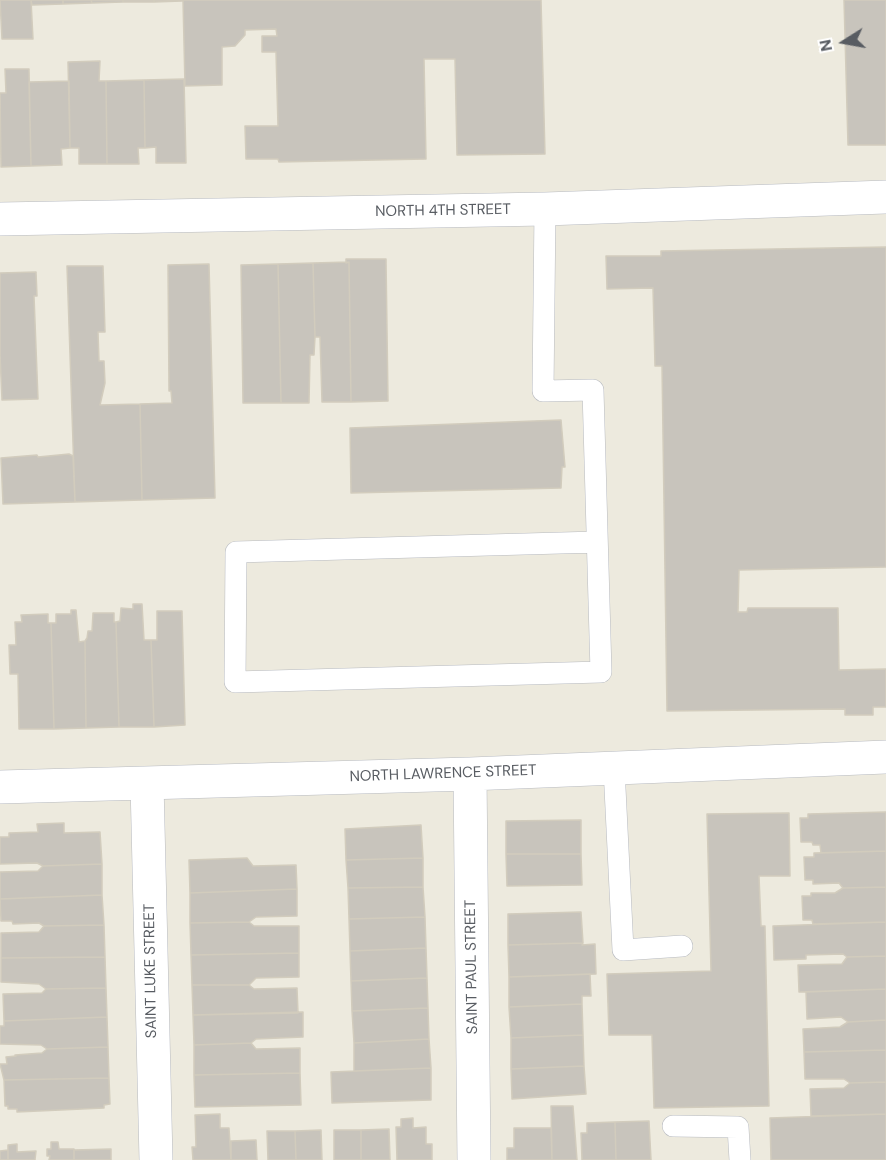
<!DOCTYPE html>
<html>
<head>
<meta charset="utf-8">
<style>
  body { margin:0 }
  #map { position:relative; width:886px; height:1160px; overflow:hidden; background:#edeade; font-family:"DM Sans",sans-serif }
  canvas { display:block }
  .north { position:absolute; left:814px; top:12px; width:60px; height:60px; -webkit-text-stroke:4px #fff; paint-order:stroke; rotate:259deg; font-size:16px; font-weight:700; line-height:24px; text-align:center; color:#585c62 }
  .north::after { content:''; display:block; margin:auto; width:21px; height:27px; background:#585c62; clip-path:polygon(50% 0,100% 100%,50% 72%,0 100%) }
</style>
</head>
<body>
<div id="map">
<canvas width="886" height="1160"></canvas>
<div class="north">N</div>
</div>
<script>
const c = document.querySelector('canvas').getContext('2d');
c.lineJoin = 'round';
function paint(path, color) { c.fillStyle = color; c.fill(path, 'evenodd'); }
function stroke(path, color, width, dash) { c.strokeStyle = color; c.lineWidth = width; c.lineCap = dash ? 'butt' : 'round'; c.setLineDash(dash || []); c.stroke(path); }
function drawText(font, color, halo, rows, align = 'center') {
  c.font = font + ' "DM Sans",sans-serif'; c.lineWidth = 4.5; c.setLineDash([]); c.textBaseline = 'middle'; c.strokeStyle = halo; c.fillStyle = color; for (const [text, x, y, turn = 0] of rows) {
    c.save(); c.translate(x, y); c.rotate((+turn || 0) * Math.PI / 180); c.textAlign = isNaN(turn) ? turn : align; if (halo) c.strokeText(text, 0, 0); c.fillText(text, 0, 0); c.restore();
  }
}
const building = new Path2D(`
  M0 0H31L33 39H2Z
  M31 0H63V4L32 5Z
  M63 0H91L92 3 63 4Z
  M91 0H123V2L92 3Z
  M123 0H154V2H123Z
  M154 0H182V1L154 2Z
  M183 0H541L545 154 457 155 455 59H424L426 159 279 162 278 159H246L245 126H278L276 52H262V36H277L276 29 245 30V35L235 46 222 47V85L185 86Z
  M844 0H886V145H848Z
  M100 61 99 81H106L107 164H79V148H70L68 62Z
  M5 69H29L31 166 1 167 0 93H6Z
  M184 79 186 163H156V147L145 148 144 80Z
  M144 80 145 148H138L139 164H107L106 81Z
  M69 81 70 148 61 149 62 165 31 166 29 82Z
  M886 247V567L739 570 738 612H747L748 608H838L839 670 886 669V707H873V715H845V709L667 711 662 366H655L653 288 607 289 606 256H661V251Z
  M346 259H386L388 401 351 402 349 262 346 263Z
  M349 262 351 402H322L320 337H315L313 263Z
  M313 263 315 337 314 355H310L309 403H281L278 264Z
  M209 264 215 498 142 500 140 404 172 403 171 391H169L168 265Z
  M278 264 281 403H243L241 265Z
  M67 266H103L105 332H98L99 361H104L105 383 100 405 140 404 142 500 75 502Z
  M36 272 37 296H34L38 399 2 400 0 355V273Z
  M561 420 565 467H562L561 488 351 493 350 428Z
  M69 454 73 456 75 502 3 504 1 458 37 455 38 457Z
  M133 604H142L144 640H151L154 727H119L116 622 120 621 121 608 133 609Z
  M71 610H76L79 642 85 641 86 728 54 729 51 623H56V614H71Z
  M157 611H182L185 725 154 727 151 640H157Z
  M93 613H114V622H116L119 727 86 728 85 641 87 638 88 631H92Z
  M48 614V623H51L54 729H19L18 674H10L9 645H16L15 622H22L21 615Z
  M886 812V851L821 853 820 845H813L812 842H801L800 818H808V814Z
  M789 813 790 876H759L761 926H765L769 1106 654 1108 652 1035H609L607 974 711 971 707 814Z
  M581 820V854H506V821Z
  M64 823V833L100 832 102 864 43 866 37 863 0 864V837H9V833L38 832 37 824Z
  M421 825 423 858 346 860 345 829Z
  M886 851V887L843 888 839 883 813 884V880H805L804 857H814V853Z
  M506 854H581L582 885 507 886Z
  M247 858 253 866 296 865 297 889 190 893 189 860Z
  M423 858V887L348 888 346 860Z
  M102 864V895L0 899V872L38 871 43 866Z
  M423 887 425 917 349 919 348 888Z
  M886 887V922L813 924 812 920H803L802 896H811V893H835L843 888Z
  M297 889V916L256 917 249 922 190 923V893Z
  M102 895 104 925 44 926 39 923 13 924 12 921H1L0 899Z
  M581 912 583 943 508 945V914Z
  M425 917 426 948 350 951 349 919Z
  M249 922 254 926H299V953L191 955 190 923Z
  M886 922V956L847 957 843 954 806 955V959L774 960 773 926Z
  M104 925 105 957 1 958V933L39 932 44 926Z
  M583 943 582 945 595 944 596 974 509 977 508 945Z
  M426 948 427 978 351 981 350 951Z
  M299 953V977L256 978 249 985H192L191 955Z
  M886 956V989L799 992 798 965 842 964 847 957Z
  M105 957 106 988 46 989 39 984 1 982V958Z
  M590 974 591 996H582V1004L509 1007V977Z
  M427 978 428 1008 352 1011 351 981Z
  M192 985H249L254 989 297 988 298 1013 193 1015Z
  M106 988 107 1017 4 1021 3 994 42 993 46 989Z
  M886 989V1020L848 1022 841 1017 807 1019 806 992Z
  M582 1004 583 1035 511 1038 509 1007Z
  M428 1008 429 1039 354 1043 352 1011Z
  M303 1012V1037L256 1039 251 1043 194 1045 193 1015Z
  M107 1017 108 1047 47 1049 41 1045 0 1044V1026H4V1021Z
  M886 1020V1050L804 1052 803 1029 840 1027 848 1022Z
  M583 1035 584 1066 511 1069V1038Z
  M429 1039 431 1068 354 1071V1043Z
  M251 1043 256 1049 300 1048V1073L194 1075V1045Z
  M108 1047 109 1078 4 1080 0 1064H7L6 1057 16 1056 15 1055 42 1053 47 1049Z
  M886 1050V1082L850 1083 844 1079H805L804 1052Z
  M584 1066 586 1094 512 1099 511 1069Z
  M431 1068V1100L332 1103 331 1072Z
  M300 1073 301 1105 195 1107 194 1075Z
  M109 1078 110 1104 104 1105V1108L17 1112V1109H8V1106H5L4 1080Z
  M886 1082V1114L811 1116 810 1089 844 1088 850 1083Z
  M551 1106H573L577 1160H552Z
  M220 1114V1128H229L231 1160H193L192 1147H196L195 1115Z
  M886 1114V1160H771L770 1118Z
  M413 1118V1128L426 1127V1144H432V1160H397L396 1127H401V1119Z
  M649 1121 651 1160H616L615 1122Z
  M615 1122 616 1160H582L581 1133H587V1123Z
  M514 1128H551L552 1160H507V1148H514Z
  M389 1129 390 1160H361V1130Z
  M321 1130 322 1160H296L295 1131Z
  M334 1130H361V1160H334Z
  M267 1131H295L296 1160H268Z
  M256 1140 257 1160H231V1141Z
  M51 1142H58L59 1149H74V1160H49L50 1156H47V1149H51Z
  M17 1144V1152L36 1151 35 1160H8V1145Z
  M111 1149V1160H74V1150Z
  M8 1150V1160H0V1151Z`);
const service = new Path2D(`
  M545 209 543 391 593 390 601 672 235 682 236 552 597 542
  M614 768 623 950 682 946
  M673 1126 738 1127 740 1160`);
const minor = new Path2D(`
  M0 219 545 209 886 197
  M470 774 474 1160
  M147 783 156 1160
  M0 787 470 774 886 757`);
const streetNames = [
  ["NORTH 4TH STREET",443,211,-1],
  ["NORTH LAWRENCE STREET",443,774,-2],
  ["SAINT PAUL STREET",472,967,-91],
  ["SAINT LUKE STREET",151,971,-91]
];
paint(building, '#c8c4bc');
stroke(building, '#d2ccbd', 1.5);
stroke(service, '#b7bac0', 22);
stroke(minor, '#b7bac0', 34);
stroke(service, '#fff', 21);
stroke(minor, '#fff', 33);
drawText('15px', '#585c62', '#fff', streetNames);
</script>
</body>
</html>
